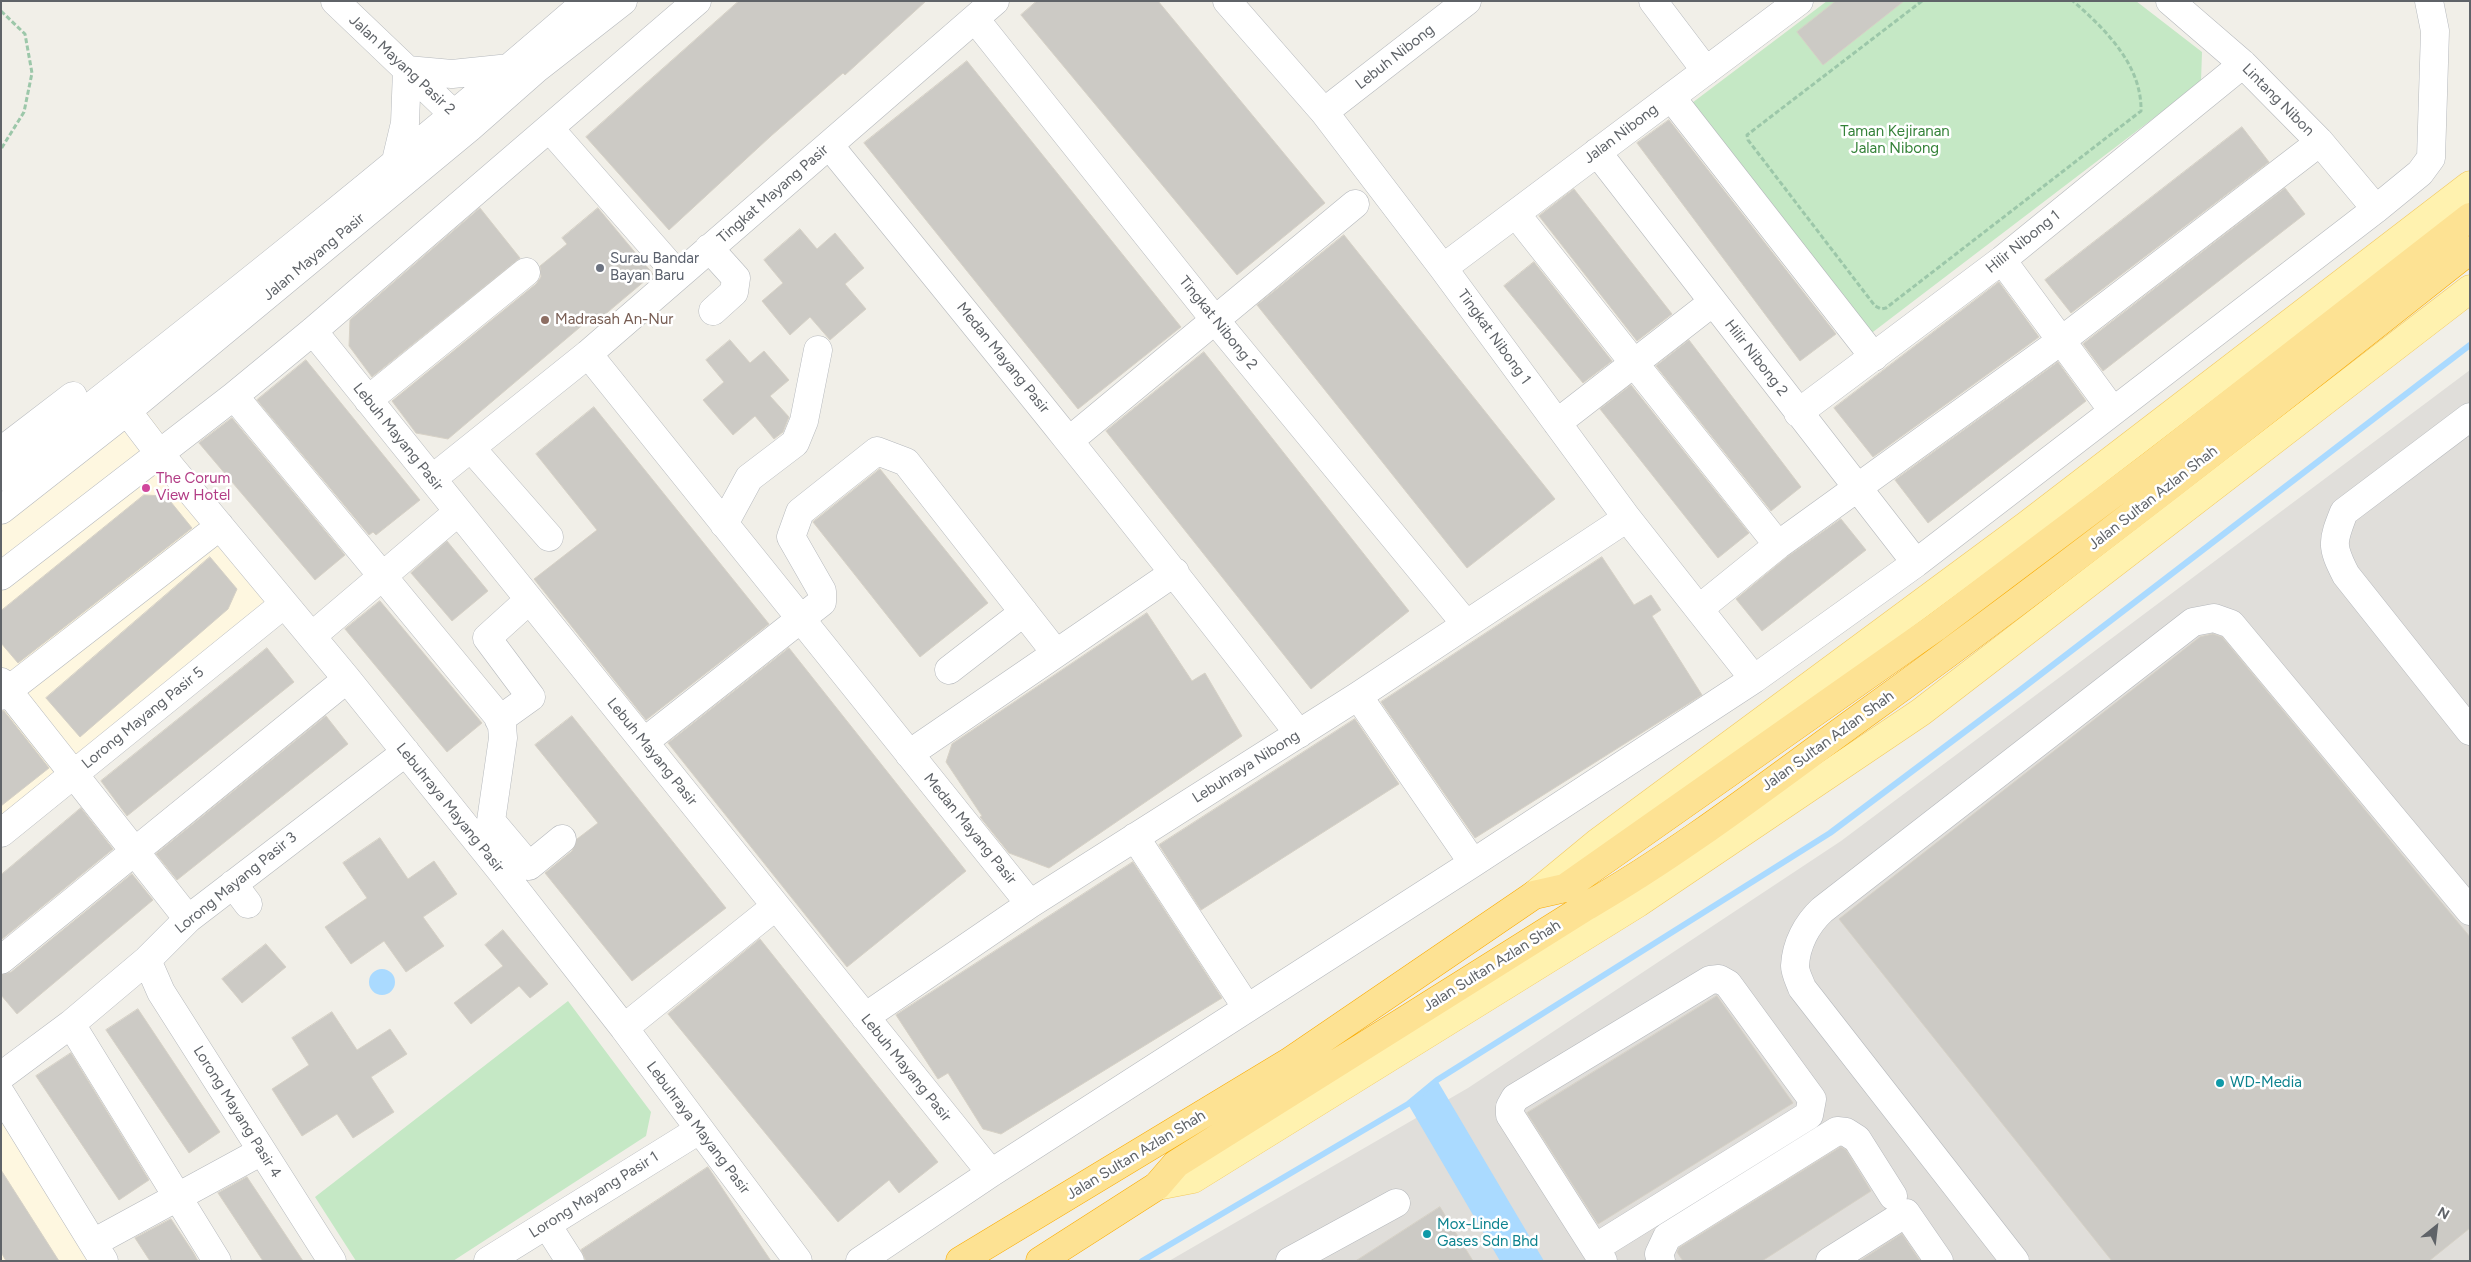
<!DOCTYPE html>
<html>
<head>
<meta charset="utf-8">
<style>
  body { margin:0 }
  #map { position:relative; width:2471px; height:1262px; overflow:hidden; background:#f1efe8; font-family:Figtree,sans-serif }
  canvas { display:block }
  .frame { position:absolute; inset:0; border:2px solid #5f6368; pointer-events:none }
  .north { position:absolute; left:2411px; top:1202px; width:50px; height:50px; -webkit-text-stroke:4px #fff; paint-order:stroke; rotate:29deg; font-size:14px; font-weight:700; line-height:20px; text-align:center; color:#5f6368 }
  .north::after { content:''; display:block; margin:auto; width:18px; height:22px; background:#5f6368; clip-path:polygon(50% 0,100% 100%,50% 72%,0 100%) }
</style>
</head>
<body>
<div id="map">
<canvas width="2471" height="1262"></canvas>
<div class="frame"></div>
<div class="north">N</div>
</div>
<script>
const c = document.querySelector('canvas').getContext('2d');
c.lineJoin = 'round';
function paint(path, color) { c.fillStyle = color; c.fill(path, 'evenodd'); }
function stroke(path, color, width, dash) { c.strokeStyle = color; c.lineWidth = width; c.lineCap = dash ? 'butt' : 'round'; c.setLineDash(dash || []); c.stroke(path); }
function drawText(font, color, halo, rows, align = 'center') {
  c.font = font + ' Figtree,sans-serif'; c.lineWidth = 5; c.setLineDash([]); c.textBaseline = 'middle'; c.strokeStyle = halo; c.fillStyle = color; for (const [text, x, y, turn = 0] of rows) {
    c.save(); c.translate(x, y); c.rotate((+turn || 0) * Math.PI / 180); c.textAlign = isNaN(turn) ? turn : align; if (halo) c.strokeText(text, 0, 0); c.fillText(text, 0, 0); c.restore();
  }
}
const commercial = new Path2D(`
  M131 392 289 596 1 828V496Z
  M1 1087 110 1261H1Z`);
const industrial = new Path2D(`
  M2470 370V1261H1169L1468 1088 1841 841Z`);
const green = new Path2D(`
  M1827 1H2136L2202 52 2201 82 1869 335 1692 103Z
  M568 1001 651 1112 646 1136 453 1261H356L315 1197Z`);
const water = new Path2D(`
  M369 982a13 13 0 1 1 26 0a13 13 0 1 1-26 0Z
  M1437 1080 1544 1261H1500L1408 1104Z`);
const stream = new Path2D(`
  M1142 1261 1408 1104 1437 1080 1830 833 2019 691 2470 345`);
const building = new Path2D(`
  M739 1H926L845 75 843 73 771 136 669 230 586 137Z
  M1037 1H1158L1325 203 1237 275 1021 15Z
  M1836 1H1904L1823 65 1797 32Z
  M967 61 1181 327 1078 409 864 143Z
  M1669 120 1836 334 1800 361 1637 143Z
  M2242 127 2269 162 2071 313 2045 280Z
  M2285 188 2305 214 2103 371 2083 344Z
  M1574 189 1672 314 1637 341 1539 216Z
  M480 208 520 258 372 377 349 346 350 320Z
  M598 208 653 274 596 322 592 317 448 439 416 433 392 401 536 284 541 277 540 266 567 244 562 238Z
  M800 229 817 249 835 233 864 268 845 284 866 309 830 340 810 317 790 335 762 301 783 283 764 260Z
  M1344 235 1555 499 1467 568 1257 305Z
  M1534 262 1612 361 1583 383 1504 286Z
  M1999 282 2039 337 1873 457 1834 408Z
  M730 340 750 363 764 351 789 380 770 396 789 417 783 432 774 439 755 416 733 435 703 400 724 382 706 360Z
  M1689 340 1801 487 1771 511 1656 366Z
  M1204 352 1409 611 1311 689 1106 431Z
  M306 360 420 500 376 535 373 532 369 535 257 400Z
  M2058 362 2086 401 1928 523 1895 480Z
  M1631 385 1749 533 1718 558 1600 409Z
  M594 407 769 624 646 720 534 579 597 530 536 454Z
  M232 418 345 555 315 580 199 443Z
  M880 469 988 603 920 657 813 522Z
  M144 495 166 496 192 528 18 663 1 643V611Z
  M1841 519 1866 550 1762 631 1736 599 1787 557Z
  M447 541 488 591 452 621 411 573Z
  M210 557 237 589 228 609 80 737 46 698Z
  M1602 557 1634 605 1651 595 1661 610 1652 616 1702 695 1475 838 1381 702Z
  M380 601 482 723 447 752 345 629Z
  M1147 613 1192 681 1205 673 1242 736 1049 868 1009 853 980 817 982 816 946 762 952 744Z
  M2213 634 2222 637 2470 937V1228L2429 1261H2112L1839 919 2200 637Z
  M267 648 294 682 127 816 101 781Z
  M789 648 966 871 847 967 668 743Z
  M1 711H4L49 768 1 806Z
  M326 716 348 744 177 880 156 854Z
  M572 716 726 908 632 981 545 873 572 851 577 839 598 823 535 745Z
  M1355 719 1399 784 1201 910 1159 845Z
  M81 808 113 849 1 940V875Z
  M380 838 408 879 434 861 457 894 423 917 444 946 406 972 384 941 351 964 325 927 367 898 343 863Z
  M1133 862 1222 998 1001 1134 983 1129 948 1073 938 1079 896 1015Z
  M132 874 153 900 17 1014 1 995V975L11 972Z
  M503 930 548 984 530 998 519 986 471 1024 454 1003 503 966 485 945Z
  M760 939 938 1162 899 1193 889 1180 838 1222 668 1014Z
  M266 944 286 967 242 1003 222 979Z
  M1717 996 1793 1103 1598 1224 1527 1113Z
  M138 1009 220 1132 189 1153 106 1030Z
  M332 1012 357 1050 390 1029 407 1054 371 1077 394 1112 353 1138 337 1114 302 1136 272 1089 309 1065 292 1038Z
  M71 1053 149 1180 119 1200 36 1076Z
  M1841 1147 1846 1150 1871 1191 1762 1261H1683L1677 1252 1679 1248Z
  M708 1167 771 1261H586L581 1250Z
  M1 1170 59 1261H6L1 1252Z
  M247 1177 303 1261H263L218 1193Z
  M1440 1207 1473 1261H1356Z
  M171 1219 193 1252 198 1261H150L135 1238Z
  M1902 1234 1920 1261H1860Z`);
const path = new Path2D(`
  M1922 1 1747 135 1748 140 1875 306 1881 309 1886 308 2141 111C2142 65 2105 29 2073 1
  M1 11 25 34 32 73 24 112 1 149`);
const minor = new Path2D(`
  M335 1 466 126
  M1227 1 1324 112 1443 268 1627 518 1754 679
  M1653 1 1706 71
  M2170 1 2243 64 2320 142 2376 209
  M975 19 1215 320 1465 623
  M407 70 452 74 510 68
  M1671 97 1874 357
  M1324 112 1467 1
  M550 129 678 275
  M829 145C988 340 1146 534 1299 734
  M1597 152 1916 563
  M396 161 405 123 407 70
  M1516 214 1778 545
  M709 248 736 278 734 292 713 311
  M2002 260 2113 411
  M1443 268 1799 1
  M313 331 991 1173
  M588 354 1030 904
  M234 396 497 715 502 726 503 738 491 821 529 866 562 839
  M368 400 526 272
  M1798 413 2002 260 2243 64
  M2470 417 2344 512C2332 542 2331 546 2346 575L2470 731
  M70 422 106 408 127 411 159 453 347 679 502 872 624 1028 798 1261
  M1557 423 1713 302
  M1070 440 1355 204
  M471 448 549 537
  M1 451 73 396
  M1 477C200 322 397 166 587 1
  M432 479 588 354 995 1
  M1 510 127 411 469 128 536 69 623 1
  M724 524 749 478 795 443 804 421 818 350
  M1 576 234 396 313 331 697 1
  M1700 608 1778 545 2062 340 2320 142
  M312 636 458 512
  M949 670 1024 612
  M1 682 188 919
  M1 696 220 526
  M1358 696 1473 863
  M499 720 531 697 487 638 529 600
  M644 742 822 602V591L791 537 800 512 877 451 906 462 1055 652
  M909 754 1175 572
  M1 833 284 604
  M1135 837 1247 1008
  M233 884 248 904
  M1 960 347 679
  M147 960 161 992 332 1261
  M865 1017 1030 904 1358 696 1627 518
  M71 1024 217 1261
  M624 1028 776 906
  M1 1076 71 1024 147 960 188 919 406 752
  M1 1094 104 1261
  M547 1225 570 1261
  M93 1243 262 1151
  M1595 1248 1809 1115 1812 1099 1728 984 1719 979 1710 980 1515 1098 1510 1107V1115L1603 1261
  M488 1261 699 1130
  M860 1261 991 1173 1473 863 1754 679 1916 563 2376 209 2420 173 2431 158 2435 31 2429 1
  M1290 1261 1396 1203
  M1661 1261 1659 1254 1667 1237 1837 1131 1846 1132 1857 1139 1893 1196
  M1830 1261 1906 1213 1939 1261
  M2015 1261 1802 988C1800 982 1795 973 1795 966 1796 944 1807 924 1822 910L2193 622 2214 618 2231 624 2470 911`);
const major = new Path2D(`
  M1534 895 1597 843 2027 525 2470 185
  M1157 1186 1193 1179 1638 903 1921 712 2470 289`);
const highway = new Path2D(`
  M960 1261 1289 1062 1534 895 1565 888 1936 627 2154 463 2470 217
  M1040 1261 1157 1186 1176 1164 1587 906C1686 849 1776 778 1869 711 2074 563 2272 407 2470 250`);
const markers = [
  [600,268,5,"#6b7280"],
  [545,320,5,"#8d6e63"],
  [146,488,5,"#d1479c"],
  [2220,1083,5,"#0f9aa8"],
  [1427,1234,5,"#0f9aa8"]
];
const streetNames = [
  ["Lebuh Nibong",1395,57,-38],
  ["Jalan Mayang Pasir 2",402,65,43],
  ["Lintang Nibon",2278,100,45],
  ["Jalan Nibong",1621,134,-37],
  ["Tingkat Mayang Pasir",773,194,-41],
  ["Hilir Nibong 1",2023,242,-39],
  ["Jalan Mayang Pasir",314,257,-40],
  ["Tingkat Nibong 2",1218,323,51],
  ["Tingkat Nibong 1",1494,337,54],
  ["Medan Mayang Pasir",1003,358,51],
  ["Hilir Nibong 2",1756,358,52],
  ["Lebuh Mayang Pasir",398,437,51],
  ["Jalan Sultan Azlan Shah",2153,498,-38],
  ["Lorong Mayang Pasir 5",143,718,-39],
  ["Jalan Sultan Azlan Shah",1828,741,-36],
  ["Lebuh Mayang Pasir",652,752,51],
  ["Lebuhraya Nibong",1246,767,-32],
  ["Lebuhraya Mayang Pasir",450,808,51],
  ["Medan Mayang Pasir",970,829,51],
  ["Lorong Mayang Pasir 3",236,883,-39],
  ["Jalan Sultan Azlan Shah",1492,966,-32],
  ["Lebuh Mayang Pasir",906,1068,51],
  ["Lorong Mayang Pasir 4",237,1112,58],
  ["Lebuhraya Mayang Pasir",698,1128,53],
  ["Jalan Sultan Azlan Shah",1136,1155,-31],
  ["Lorong Mayang Pasir 1",594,1195,-32]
];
const parkNames = [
  ["Taman Kejiranan",1895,132],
  ["Jalan Nibong",1895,149]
];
const worshipNames = [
  ["Surau Bandar",610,259],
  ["Bayan Baru",610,276]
];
const educationNames = [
  ["Madrasah An-Nur",555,320]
];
const hotelNames = [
  ["The Corum",156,479],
  ["View Hotel",156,496]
];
const cultureNames = [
  ["WD-Media",2230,1083],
  ["Mox-Linde",1437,1225],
  ["Gases Sdn Bhd",1437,1242]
];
paint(commercial, '#fef7e0');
paint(industrial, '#e0deda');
paint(green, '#c5e8c5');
paint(water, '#aadaff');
stroke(stream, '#aadaff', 6);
paint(building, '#cccac5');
stroke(building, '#d6d1c6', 1);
stroke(minor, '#b5b8bc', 29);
stroke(major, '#f2c960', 29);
stroke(highway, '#f9ab00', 29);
stroke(path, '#9cc7a9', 3, [5, 2.5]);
stroke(minor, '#fff', 28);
stroke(major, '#fff2af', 28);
stroke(highway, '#fde293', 28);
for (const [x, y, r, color] of markers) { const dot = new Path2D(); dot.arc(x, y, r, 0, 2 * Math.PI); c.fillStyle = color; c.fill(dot); stroke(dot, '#fff', 2); }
drawText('15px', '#5f6368', '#fff', streetNames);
drawText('15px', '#348238', '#fff', parkNames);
drawText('15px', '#5b616d', '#fff', worshipNames, 'left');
drawText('15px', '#785e54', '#fff', educationNames, 'left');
drawText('15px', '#b23c85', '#fff', hotelNames, 'left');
drawText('15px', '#0d838f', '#fff', cultureNames, 'left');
</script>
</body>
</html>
